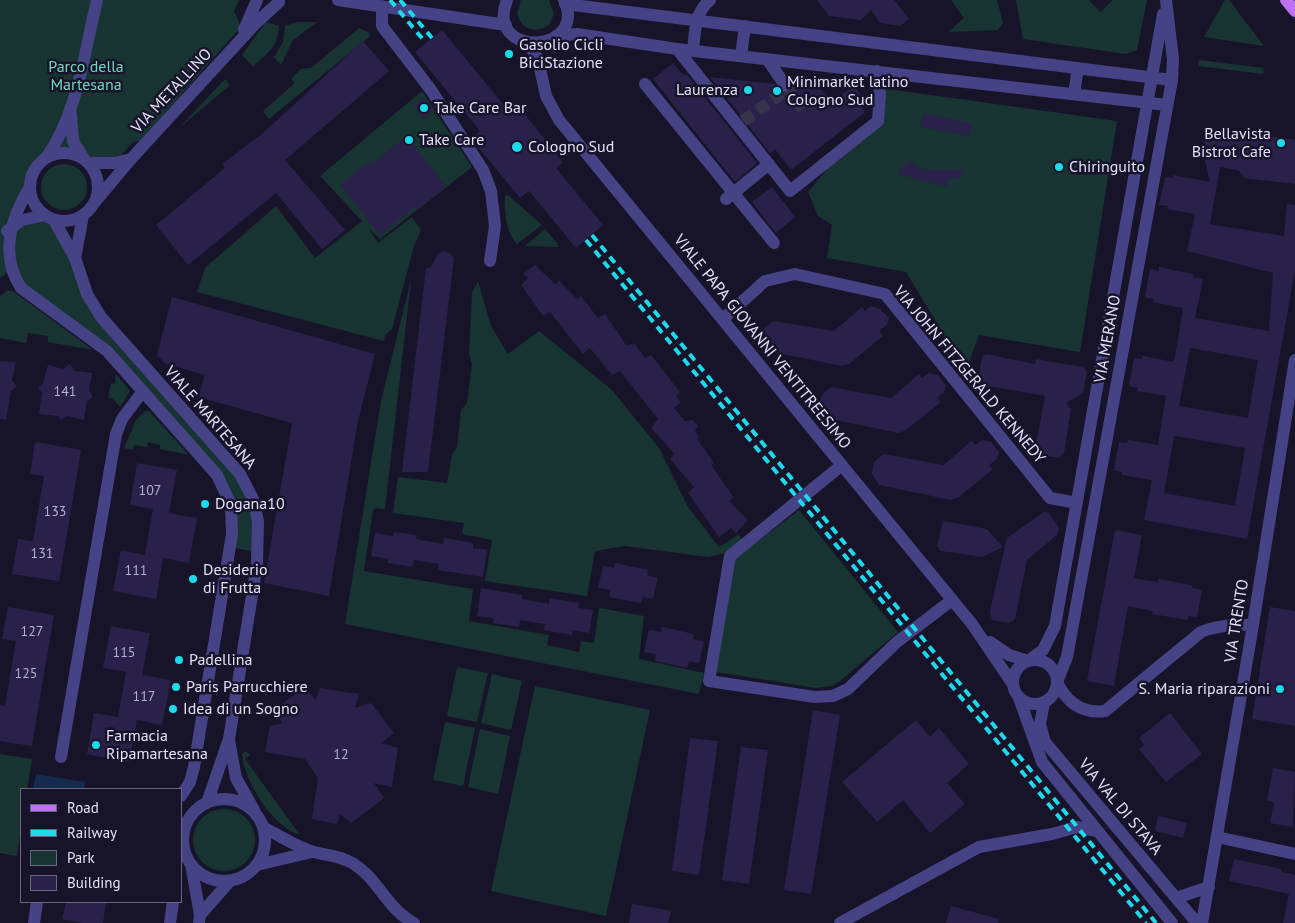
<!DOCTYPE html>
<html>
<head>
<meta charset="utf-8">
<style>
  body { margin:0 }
  #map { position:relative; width:1295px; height:923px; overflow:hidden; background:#17142a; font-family:"PT Sans",sans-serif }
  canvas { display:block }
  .legend { position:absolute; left:20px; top:788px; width:162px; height:115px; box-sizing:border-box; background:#17142a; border:1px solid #69667e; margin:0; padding:6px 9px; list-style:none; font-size:15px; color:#e3e0fc }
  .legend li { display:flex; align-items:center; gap:10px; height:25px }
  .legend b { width:25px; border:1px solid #69667e }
</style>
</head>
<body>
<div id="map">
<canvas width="1295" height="923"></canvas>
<ul class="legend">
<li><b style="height:6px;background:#c070f3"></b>Road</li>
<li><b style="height:6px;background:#1cdaec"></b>Railway</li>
<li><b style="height:14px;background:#173432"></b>Park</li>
<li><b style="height:14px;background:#29214a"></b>Building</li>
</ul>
</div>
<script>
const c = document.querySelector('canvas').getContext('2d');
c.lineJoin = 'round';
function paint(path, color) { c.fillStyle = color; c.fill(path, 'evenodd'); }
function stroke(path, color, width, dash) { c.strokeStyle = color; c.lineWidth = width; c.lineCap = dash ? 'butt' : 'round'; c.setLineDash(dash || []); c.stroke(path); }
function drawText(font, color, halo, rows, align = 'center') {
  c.font = font + ' "PT Sans",sans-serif'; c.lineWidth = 5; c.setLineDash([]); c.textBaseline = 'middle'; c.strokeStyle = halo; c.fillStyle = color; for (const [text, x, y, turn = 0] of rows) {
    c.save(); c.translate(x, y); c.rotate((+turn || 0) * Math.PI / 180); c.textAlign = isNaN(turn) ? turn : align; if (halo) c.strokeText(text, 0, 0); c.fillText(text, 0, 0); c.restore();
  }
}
const green = new Path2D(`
  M0 0H239L234 11 241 27 140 141 133 142 116 161 88 163 73 153 43 157 11 226 49 218 87 294 240 474 259 544 251 551 230 547V500L107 351 8 272 0 278Z
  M521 0H549L554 14 549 25C535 34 521 30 517 13Z
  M951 0H997L1003 23 998 30 948 32 964 18Z
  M1016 0H1089L1100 12 1113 0H1147L1137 50 1126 54 1023 39Z
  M1225 0H1229L1264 46 1204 37Z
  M266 22 279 26C278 46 268 54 253 66L242 55Z
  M298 22H317L293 40 281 65 274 57 283 42 285 26Z
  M359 28 370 33 369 37 269 119 263 111 295 83 291 79 301 69 311 68Z
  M1199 60 1264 68 1263 74 1198 66Z
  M225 79 230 85 179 128Z
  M881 88 1117 121 1080 352 979 335 966 371 906 272 827 258 832 225 818 216 808 192 829 167 876 127Z
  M422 91 472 167 380 239 369 229 378 243 412 217 421 230 414 246 392 329 385 335 384 341 197 292 205 268 276 206 315 258 362 221 320 176Z
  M41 187a23 23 0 1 1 46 0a23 23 0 1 1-46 0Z
  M508 195 542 225 517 244C506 232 504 211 505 196Z
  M545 229 558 244V247L525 246Z
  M411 280 385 509 376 508 373 510 364 571 473 589 469 621 549 635 547 645 579 652 581 641 594 643 599 608 644 616 639 659 704 673 699 694 345 624 381 401Z
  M478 281 491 326 508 354 539 331 612 390 659 448 688 507 719 547 738 535 742 539 725 553 708 557 625 546 595 551 587 596 485 581 492 540 462 534 464 523 393 513 398 477 447 483 452 454 457 448 461 410 467 403 472 364 469 354 472 293Z
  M7 291H13L93 350 48 342V336L28 333 26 343 0 338V296Z
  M116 374 130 391 120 407 113 399 108 397 111 383 115 384Z
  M146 411H149L189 455 160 449V445L148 442 147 447 134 445 133 450 124 448 136 420Z
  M799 510 898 632 840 681 832 686 816 688 716 672 733 560Z
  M457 667 488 673 477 722 447 716Z
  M492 674 522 681 511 730 481 723Z
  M535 686 650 710 606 916 491 891Z
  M445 722 475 728 463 786 433 780Z
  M480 729 510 736 498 794 468 787Z
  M246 751 250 755 245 759 300 835C272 826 245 783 242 754Z
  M0 754 32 759 27 789H21V827L17 856 0 853Z
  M193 840a31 31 0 1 1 62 0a31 31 0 1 1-62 0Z`);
const water = new Path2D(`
  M36 774 85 782 84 789H33Z`);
const building = new Path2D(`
  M817 0H894L909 19 900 26 880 23 871 10 861 20 829 16Z
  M442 30 507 109 515 102 563 162 556 168 603 225 576 248 529 191 520 198 479 148 472 138 480 131 415 52Z
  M363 41 389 71 285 160 345 230 322 249 276 193 188 265 156 225 225 168 222 164 263 133Z
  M673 63 682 74 687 75 757 163 735 182 653 79Z
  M710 77 775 84 781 92 785 93 790 91 793 86 822 90 832 102 854 85 864 100 860 104 865 112 791 170 775 149 770 153Z
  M424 98 434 110 424 119 414 106Z
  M924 113 972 124 970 136 920 127Z
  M1208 127 1295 140V184L1244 178 1238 170 1220 167 1210 224 1284 236 1287 204 1295 205V270L1247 539 1144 520 1152 480 1122 475V472L1114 470 1119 442 1127 443 1128 440 1158 445 1166 396 1137 391 1138 388 1129 386 1134 358 1142 359 1143 356 1174 362 1183 308 1153 302 1154 299 1145 298 1150 269 1159 271V267L1193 274V277L1203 279 1195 318 1269 331 1273 273 1187 251 1195 214 1167 209 1168 206 1159 205 1165 177 1173 178V175L1210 182 1203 153 1205 137 1209 138ZM1190 348 1258 360 1248 418 1179 406ZM1174 436 1245 448 1235 506 1164 493Z
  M406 136 446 186 417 210 415 207 380 235 340 185 369 162 371 165Z
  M909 161 926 170H962L963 177 944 180 949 183 947 187 898 174 899 167H905Z
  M772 187 795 217 776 233 752 202Z
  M444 251 450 253 454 258 428 472H402L426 268H430L438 254Z
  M535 265 555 284 559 281 577 299 581 296 598 318 605 314 626 345 635 344 645 358 651 355 680 392 676 396 681 402 674 408 685 421 693 420 698 426 695 430 699 437 697 439 714 463 711 465 734 498 729 501 748 520 736 533 731 528 719 537 688 493 694 487 670 459 675 454 651 428 658 419 620 371 612 375 590 348 583 354 550 312 543 316 521 285 528 278 523 274Z
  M172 297 375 354 358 421 329 596 264 583 292 423 198 397 205 375 166 364 157 355Z
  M871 306 880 309 889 318 887 325 879 331 883 336 849 364 841 366 769 351 762 340 764 328 773 321 834 331 862 307 865 311Z
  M986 354 1035 364 1036 359 1083 367 1087 371 1083 393 1066 403 1071 409 1064 453 1059 458 1039 455 1035 449 1045 396 981 385 978 380 982 357Z
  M0 361 16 362 12 380 17 386 11 391 6 420 0 419Z
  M70 364 75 371 92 373 89 390 93 397 87 401 84 420 67 416 61 420 58 416 39 414 42 393 38 388 43 383 48 365 63 369Z
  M929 373 938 375 946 385 944 392 937 398 941 402 906 430 899 433 826 418 819 407 822 395 831 387 891 398 919 374 922 378Z
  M972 440 975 445 982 440 991 442 999 452 997 459 989 465 993 469 959 497 951 500 879 485 872 474 874 462 883 454 944 465Z
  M35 442 81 450 59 581 12 574 18 539 33 541 44 476 30 474Z
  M137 463 177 470 169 513 197 518 189 563 163 558 156 599 113 591 121 550 145 555 153 509 130 505Z
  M1044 512 1049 513 1059 528 1057 535 1027 560 1015 619 1009 623 992 620 990 611 1007 538Z
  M943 521 987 529 1003 547 982 557 941 551 937 546Z
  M1115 530 1142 535 1134 578 1158 582 1159 579 1192 585V588L1202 590 1197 617 1188 616V620L1152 614 1153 611 1128 606 1114 686 1087 681Z
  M394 532 417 535 416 539 443 544 444 538 473 543V548L487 550 483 577 438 570 439 564 414 560 413 567 388 563V559L371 556 375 533 393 536Z
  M615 563 648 570 647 575 658 578 653 599 643 597 641 603 609 597 610 590 598 588 603 566 614 568Z
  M481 588 522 595V599L549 604V598L579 603 578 608 593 610 589 633 573 630 572 635 544 630 545 624 520 620 519 627 493 623 494 618 477 616Z
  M8 607 54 615 32 746 0 741V705L5 706 16 641 2 639Z
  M1270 607 1295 611V726L1252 719Z
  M111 626 150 633 142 675 171 680 162 725 137 720 129 762 87 754 94 713 118 717 126 672 103 668Z
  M662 627 694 634 693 639 704 642 699 663 689 661 687 668 655 661 656 654 644 652 649 630 661 632Z
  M305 688 316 700 320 688 359 694 355 708 371 703 394 733 381 743 398 748 392 787 374 783 384 798 351 823 340 814 337 824 312 819 318 778 305 759 265 752 270 726 282 723 274 709Z
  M813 710 840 715 811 894 784 890Z
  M1170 713 1202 754 1166 782 1139 749 1144 745 1139 738Z
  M916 720 930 737 939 728 969 764 947 783 965 804 930 833 903 800 877 822 842 782Z
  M690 738 718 741 699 875 672 871Z
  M741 747 768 750 749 884 722 880Z
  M1273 768 1295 772 1293 827 1270 823 1274 802 1267 801Z
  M1158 816 1187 823 1183 838 1155 831Z
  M1234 859 1282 869V872L1295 875V923H1283L1289 894 1229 881Z
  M66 902H106L103 923H82L62 919Z
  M632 904 671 911 668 923H629Z
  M951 906 999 919 998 923H946Z`);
const minorTunnel = new Path2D(`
  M785 85 803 109
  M743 121 788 89`);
const minor = new Path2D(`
  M338 0 506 25
  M507 0C484 60 589 53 564 0
  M565 4 1172 80
  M382 6V26L431 90 483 170 491 191 493 208 495 226 490 261
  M244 30 257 0
  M556 36 577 34 677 49 1167 105
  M528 43 538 59 546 96 559 120 972 624 1012 683
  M677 49 790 191 878 121 880 94 877 71
  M693 50C695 32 695 12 710 0
  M741 56 745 26
  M767 59 785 85
  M645 84 774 243
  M1074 94 1078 68
  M71 114 73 141 84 159
  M30 187a34 34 0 1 1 68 0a34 34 0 1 1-68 0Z
  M46 158C78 113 84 53 97 0
  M88 163H115L131 159
  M30 187C10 219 0 256 21 288L107 351 217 475 231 505 232 534 194 767 190 782 181 796
  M726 199 769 164
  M95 202 131 159 256 23 279 2
  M54 220 75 258 87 294 101 317 240 474 253 499 258 521 257 564 229 739 207 803
  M7 231 22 220 45 215
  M75 258 83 216
  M723 319 765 281 795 274 885 294 1050 498 1077 503
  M842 465 730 556 709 681 815 697 833 696 848 689 897 642 952 600
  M990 642 1009 655 1028 661
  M1013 682a22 22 0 1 1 44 0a22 22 0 1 1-44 0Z
  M1028 661 1043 650 1055 626 1163 14
  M1057 682 1067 657 1172 80 1173 59 1166 0
  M1057 682C1067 703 1082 714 1105 711L1201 632C1218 625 1235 624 1253 625
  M1019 698 1042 762 1172 923
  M1044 703 1040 724 1045 742 1197 923
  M229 740 236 778 254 810
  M61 757 116 434 122 419 143 391
  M183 840a41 41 0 1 1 82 0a41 41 0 1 1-82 0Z
  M263 827C278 835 295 846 311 851 326 856 340 855 354 864 379 880 387 909 414 923
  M1217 837 1295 854
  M191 864 200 915 199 923
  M257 865 312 852
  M1176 898 1209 887
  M200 915 230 881
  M34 923 37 902
  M170 923 173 902
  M840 923 979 847 1052 834 1077 827 1097 831
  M1202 923 1253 625 1295 360`);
const major = new Path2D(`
  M1286 0 1295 11`);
const rail = new Path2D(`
  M390 0 426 43
  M400 0 432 38
  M592 235 1156 923
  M586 240 1146 923`);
const markers = [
  [509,54,5,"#1cdaec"],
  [748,90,5,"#1cdaec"],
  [777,91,5,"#1cdaec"],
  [424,108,5,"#1cdaec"],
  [409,140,5,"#1cdaec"],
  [1281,143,5,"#1cdaec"],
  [517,147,6,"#1cdaec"],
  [1059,167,5,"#1cdaec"],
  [205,504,5,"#1cdaec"],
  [193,579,5,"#1cdaec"],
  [179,660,5,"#1cdaec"],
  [176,687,5,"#1cdaec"],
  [1280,689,5,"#1cdaec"],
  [173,709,5,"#1cdaec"],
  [96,745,5,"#1cdaec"]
];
const numberNames = [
  ["141",65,392],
  ["107",150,491],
  ["133",55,512],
  ["131",42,554],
  ["111",136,571],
  ["127",32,632],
  ["115",124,653],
  ["125",26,674],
  ["117",144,697],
  ["12",341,755]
];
const poiNames = [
  ["Gasolio Cicli",519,45],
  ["BiciStazione",519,63],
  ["Minimarket latino",787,82],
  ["Cologno Sud",787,100],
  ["Laurenza",738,90,"right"],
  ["Take Care Bar",434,108],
  ["Bellavista",1271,134,"right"],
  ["Bistrot Cafe",1271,152,"right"],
  ["Take Care",419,140],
  ["Cologno Sud",528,147],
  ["Chiringuito",1069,167],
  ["Dogana10",215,504],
  ["Desiderio",203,570],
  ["di Frutta",203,588],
  ["Padellina",189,660],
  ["Paris Parrucchiere",186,687],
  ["S. Maria riparazioni",1270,689,"right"],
  ["Idea di un Sogno",183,709],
  ["Farmacia",106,736],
  ["Ripamartesana",106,754]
];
const parkNames = [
  ["Parco della",86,67],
  ["Martesana",86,85]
];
const streetNames = [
  ["VIA METALLINO",172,91,-47],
  ["VIA MERANO",1108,339,-80],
  ["VIALE PAPA GIOVANNI VENTITREESIMO",762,342,51],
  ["VIA JOHN FITZGERALD KENNEDY",969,375,50],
  ["VIALE MARTESANA",210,418,49],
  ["VIA TRENTO",1237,621,-81],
  ["VIA VAL DI STAVA",1120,807,50]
];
paint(green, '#173432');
paint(water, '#142b4e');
paint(building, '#29214a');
stroke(minorTunnel, '#36334a', 12, [12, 6]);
stroke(minor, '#454385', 12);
stroke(major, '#c070f3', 12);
stroke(rail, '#1cdaec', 4, [8, 6]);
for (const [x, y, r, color] of markers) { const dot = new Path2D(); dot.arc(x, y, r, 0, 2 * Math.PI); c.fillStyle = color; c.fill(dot); stroke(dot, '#17142a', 2); }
drawText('14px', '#b4b0d0', null, numberNames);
drawText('16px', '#e3e0fc', '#17142a', poiNames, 'left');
drawText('16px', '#70d8bc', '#17142a', parkNames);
drawText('16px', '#e3e0fc', '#17142a', streetNames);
</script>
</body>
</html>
